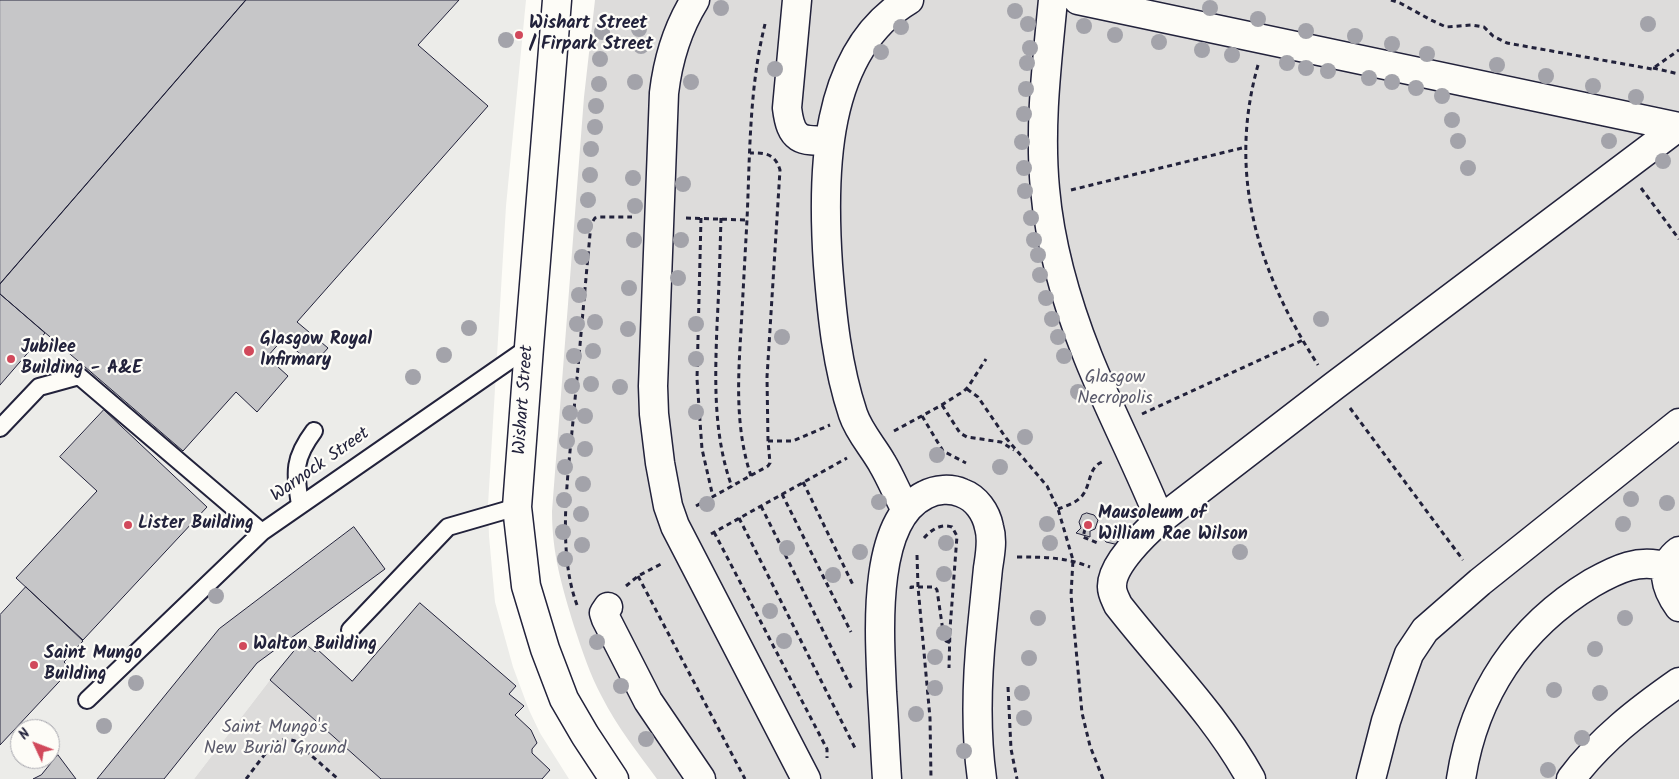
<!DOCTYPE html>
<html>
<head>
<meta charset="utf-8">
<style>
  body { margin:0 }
  #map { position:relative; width:1679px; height:779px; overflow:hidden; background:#fdfcf7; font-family:Kalam,sans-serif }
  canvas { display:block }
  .north { position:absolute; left:10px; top:719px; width:50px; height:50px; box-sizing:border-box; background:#fdfcf7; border:1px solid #a5a5ac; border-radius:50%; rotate:313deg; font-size:14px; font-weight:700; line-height:20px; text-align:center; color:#22223b }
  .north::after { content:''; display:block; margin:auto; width:18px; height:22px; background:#d1495b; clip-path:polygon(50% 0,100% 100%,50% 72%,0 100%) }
</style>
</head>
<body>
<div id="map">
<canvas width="1679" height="779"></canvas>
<div class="north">N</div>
</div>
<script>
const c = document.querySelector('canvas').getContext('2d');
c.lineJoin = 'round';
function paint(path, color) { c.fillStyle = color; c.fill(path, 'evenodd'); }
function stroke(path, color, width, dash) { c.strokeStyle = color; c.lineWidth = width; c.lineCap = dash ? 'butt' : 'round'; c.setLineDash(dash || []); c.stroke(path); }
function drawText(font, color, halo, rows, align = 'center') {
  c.font = font + ' Kalam,sans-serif'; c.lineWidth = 4.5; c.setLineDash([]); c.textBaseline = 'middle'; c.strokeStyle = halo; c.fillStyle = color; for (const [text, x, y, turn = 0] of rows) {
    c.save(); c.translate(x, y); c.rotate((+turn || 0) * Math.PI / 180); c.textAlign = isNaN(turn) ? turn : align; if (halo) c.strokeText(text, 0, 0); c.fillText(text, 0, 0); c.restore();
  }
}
const built = new Path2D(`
  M0 0H526L506 206 488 505 489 536 495 602 513 667 529 710 540 733 569 779H381L270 680 194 779H0ZM20 729H50V759H20Z`);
const green = new Path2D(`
  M595 0H1679V779H657C638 753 617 727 602 697 590 675 582 650 574 626 562 586 552 554 552 511L584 97Z
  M270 680 273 683 381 779H194Z`);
const building = new Path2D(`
  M0 0H246L0 284Z
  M246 0H459L418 45 488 106 297 322 328 348 313 365 283 339 267 357 288 376 257 412 236 392 183 451 0 294V284Z
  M0 294 45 333 0 385Z
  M104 410 207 507 83 640 16 578 97 491 60 457Z
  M1087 513 1094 515 1098 520 1095 529 1090 531V537L1076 533 1081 528 1079 522 1082 515Z
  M354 527 385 569 257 663 164 779H97L219 629Z
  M1108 528 1123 532 1124 534 1121 544 1119 545 1106 542 1104 539 1106 530Z
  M26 587 83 641 64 662 71 669 0 745V615Z
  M420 603 516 686 509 694 524 706 515 715 531 730 537 743 532 749V753L550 770 542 779H381L270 680 302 641 315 652 317 649 352 681Z
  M58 755 76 779H33L41 775Z`);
const path = new Path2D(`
  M1391 0 1400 3 1431 20 1446 27 1472 25 1484 27 1493 36 1507 43 1652 69 1679 50
  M1258 65C1227 175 1258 272 1318 365
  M1653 68 1679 74
  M1641 188 1679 239
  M1071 190 1246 147
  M686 218 747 220
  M701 218 697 379 702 449 713 497
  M721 218C720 254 719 289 717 325 715 379 713 435 732 487
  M967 389 978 397 1006 438 1047 486 1058 509 1073 560 1071 595 1082 713 1090 746 1103 779
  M942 405 960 433 967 437 1001 442 1014 450
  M1350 408 1463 560
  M1142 414 1303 340
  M922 416 943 451 966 463
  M894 431 940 406 964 391 968 387 986 359
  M768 441H793L830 425
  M751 476C735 428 738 379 741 330 743 293 745 256 747 220 750 154 749 89 765 24
  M803 482 854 587
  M782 494 851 632
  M696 506 768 466 770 463 768 441 767 377 780 170C775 153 765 153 750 153
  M761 506 853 691
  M1058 509C1066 506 1076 503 1082 496 1092 484 1087 466 1105 461
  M739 518 856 750
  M1085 529 1083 537 1100 544
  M714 532 827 749V758
  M711 534 847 458
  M924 538C931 530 941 523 952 527L957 536 950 629 949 668
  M917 555 918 587 930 718 931 779
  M1017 557C1044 557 1065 557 1090 567
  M638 576 745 779
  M626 586 638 576 663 563
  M911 589V587H935L937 590 944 638 946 641 951 643
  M577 605C556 549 569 469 574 410 580 348 585 286 591 224L595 218 599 217H632
  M1008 687 1011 749 1017 779
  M246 779C254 769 271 743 282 740 286 738 291 740 295 741L338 779`);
const lane = new Path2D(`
  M0 428 39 387 79 376 262 532
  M300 505C295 471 293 459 314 431
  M350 630 448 527 517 507
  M87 700 262 532 529 347`);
const street = new Path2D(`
  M695 0C677 29 668 59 664 93L653 386 654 414 660 463 668 506 675 526 806 779
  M797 0 787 108C791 140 800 142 830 140
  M1053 0C1047 63 1039 126 1045 189 1050 246 1067 304 1088 357 1110 412 1138 465 1160 520
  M1078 0 1679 127
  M906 510C897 494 891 478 882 463 873 447 859 432 853 414 837 366 832 316 828 265 822 176 822 52 909 0
  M1679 551C1658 567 1666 589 1679 607
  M608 607 604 613 606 619 648 701 701 779
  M887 779C885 750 884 721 882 692 880 640 870 522 925 495 936 489 951 488 962 493 976 498 986 512 989 527 993 540 990 555 988 568 986 588 984 608 982 628 977 677 975 730 982 779
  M1251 779C1216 715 1163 663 1118 605 1116 600 1112 594 1112 587 1111 565 1145 533 1160 520L1334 386 1678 127
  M1371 779 1386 721 1403 671 1409 654 1425 630 1480 582 1679 423
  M1461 779C1474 694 1519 627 1592 583 1617 569 1639 558 1667 567
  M1571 779C1600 740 1639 710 1679 682`);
const secondary = new Path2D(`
  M557 0 529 347 517 507 526 586 545 649 564 699 585 735 614 779`);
const trees = [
  [721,8],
  [1210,8],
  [1015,11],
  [1258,19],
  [1028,24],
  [1648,24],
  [1084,26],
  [901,27],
  [639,29],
  [1306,31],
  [602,32],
  [1115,35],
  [1355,36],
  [506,40],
  [1159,42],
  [1392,44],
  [641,46],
  [1030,48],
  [1202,50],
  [881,52],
  [1427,54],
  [1232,55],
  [600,59],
  [1027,63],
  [1287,63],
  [1497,65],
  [1306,68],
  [775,69],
  [1328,71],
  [1546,76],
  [1369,78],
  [635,82],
  [691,82],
  [1392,82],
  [599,84],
  [1593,86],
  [1416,88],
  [1026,89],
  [1442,96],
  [1636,97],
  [596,106],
  [1024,114],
  [1452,120],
  [595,127],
  [1458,141],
  [1609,141],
  [1022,142],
  [591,149],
  [1663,161],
  [1024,168],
  [1468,168],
  [590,175],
  [633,178],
  [683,184],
  [1025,191],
  [588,200],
  [635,206],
  [1031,218],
  [585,226],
  [634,240],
  [681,240],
  [1034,240],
  [1038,255],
  [582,257],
  [1040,275],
  [678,278],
  [629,288],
  [579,295],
  [1046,298],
  [1052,319],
  [1321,319],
  [595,322],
  [577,324],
  [696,324],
  [469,328],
  [628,329],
  [782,337],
  [1058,337],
  [593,351],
  [444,355],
  [574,356],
  [1064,356],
  [696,359],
  [413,377],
  [591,384],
  [572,386],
  [620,387],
  [1078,392],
  [696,412],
  [570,413],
  [585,416],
  [1025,437],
  [567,441],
  [585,449],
  [937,455],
  [565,467],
  [1000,467],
  [583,484],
  [1631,499],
  [564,500],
  [879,502],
  [1667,503],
  [707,504],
  [581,514],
  [1047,524],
  [1623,524],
  [563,532],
  [946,543],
  [1050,543],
  [582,545],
  [787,548],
  [860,552],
  [1240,552],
  [565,559],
  [944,574],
  [833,575],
  [216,596],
  [770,611],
  [1038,618],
  [1625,618],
  [944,633],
  [784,641],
  [597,642],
  [1595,649],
  [935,657],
  [1029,658],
  [136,683],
  [621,686],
  [935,688],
  [1554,690],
  [1022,693],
  [1600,693],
  [916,714],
  [1024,718],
  [104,726],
  [1582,738],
  [646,739],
  [964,751],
  [1548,770]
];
const markers = [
  [519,35,5,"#d1495b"],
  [249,351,6,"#d1495b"],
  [11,359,5,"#d1495b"],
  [128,525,5,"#d1495b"],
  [1088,525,5,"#d1495b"],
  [243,646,5,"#d1495b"],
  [34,665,5,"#d1495b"]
];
const poiNames = [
  ["Wishart Street",529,25],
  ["/ Firpark Street",529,46],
  ["Glasgow Royal",260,341],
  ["Infirmary",260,362],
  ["Jubilee",21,349],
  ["Building - A&E",21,370],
  ["Mausoleum of",1098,515],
  ["William Rae Wilson",1098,536],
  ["Lister Building",138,525],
  ["Walton Building",253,646],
  ["Saint Mungo",44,655],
  ["Building",44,676]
];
const parkNames = [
  ["Glasgow",1115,379],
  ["Necropolis",1115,400],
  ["Saint Mungo's",275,729],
  ["New Burial Ground",275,750]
];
const streetNames = [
  ["Wishart Street",525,400,-86],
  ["Warnock Street",321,466,-35]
];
paint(built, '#ecece9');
paint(green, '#dddcdb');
paint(building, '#c6c6c8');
stroke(building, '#22223b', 1);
stroke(lane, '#22223b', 20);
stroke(street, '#22223b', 31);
stroke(secondary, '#22223b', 31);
stroke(path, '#22223b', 3, [5, 4]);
stroke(lane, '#fdfcf7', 16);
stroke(street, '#fdfcf7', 28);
stroke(secondary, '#fdfcf7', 28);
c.fillStyle = '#a3a3aa';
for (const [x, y] of trees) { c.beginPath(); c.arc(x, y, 8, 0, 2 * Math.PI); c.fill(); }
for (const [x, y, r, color] of markers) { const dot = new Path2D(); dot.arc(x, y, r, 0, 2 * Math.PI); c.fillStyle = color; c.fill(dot); stroke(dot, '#fdfcf7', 2); }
drawText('bold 18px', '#22223b', '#fdfcf7', poiNames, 'left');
drawText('18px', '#5a5a6b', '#fdfcf7', parkNames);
drawText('18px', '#22223b', '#fdfcf7', streetNames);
</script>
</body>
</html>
